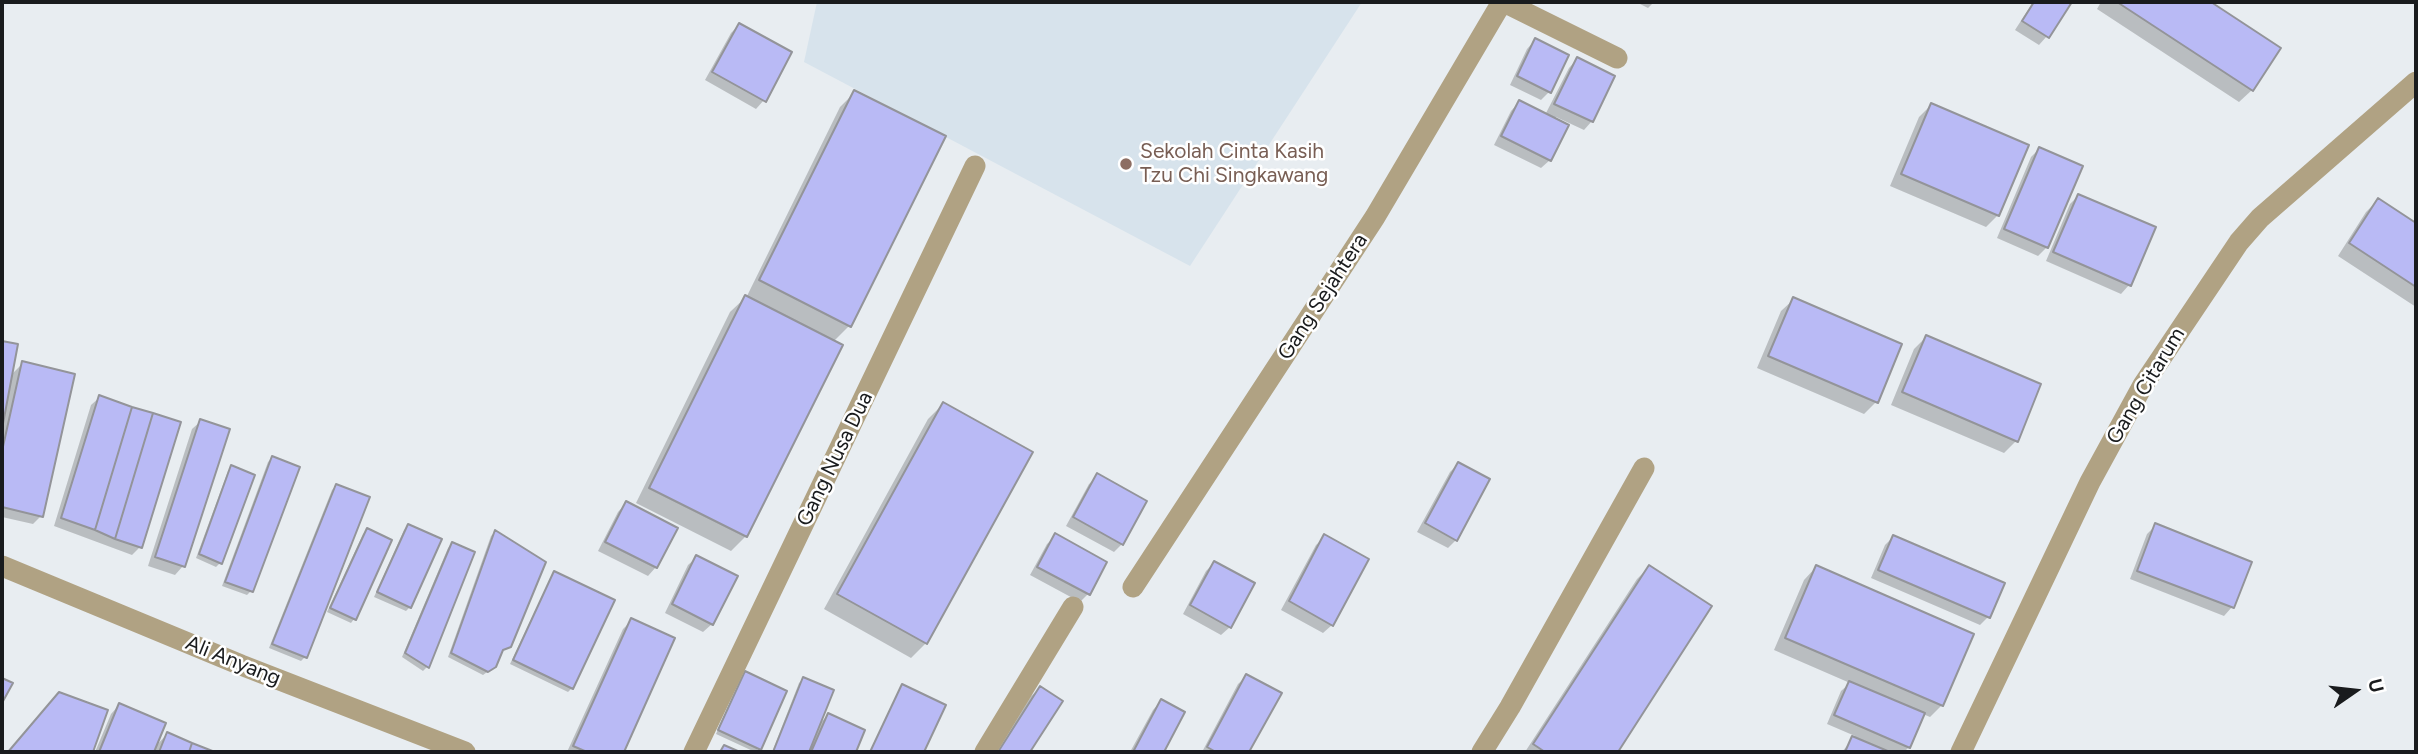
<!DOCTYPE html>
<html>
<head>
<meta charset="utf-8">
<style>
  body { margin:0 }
  #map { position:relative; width:2418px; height:754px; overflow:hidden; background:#e8edf1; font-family:Figtree,sans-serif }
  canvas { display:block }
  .frame { position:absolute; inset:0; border:4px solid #191b1d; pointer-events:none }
  .north { position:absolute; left:2320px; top:656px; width:70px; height:70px; -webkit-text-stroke:5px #fff; paint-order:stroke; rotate:76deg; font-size:19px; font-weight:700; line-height:28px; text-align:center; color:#191b1d }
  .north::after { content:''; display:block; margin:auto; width:24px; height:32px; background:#191b1d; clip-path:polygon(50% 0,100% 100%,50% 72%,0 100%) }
</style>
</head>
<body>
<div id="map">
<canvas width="2418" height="754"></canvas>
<div class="frame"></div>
<div class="north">U</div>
</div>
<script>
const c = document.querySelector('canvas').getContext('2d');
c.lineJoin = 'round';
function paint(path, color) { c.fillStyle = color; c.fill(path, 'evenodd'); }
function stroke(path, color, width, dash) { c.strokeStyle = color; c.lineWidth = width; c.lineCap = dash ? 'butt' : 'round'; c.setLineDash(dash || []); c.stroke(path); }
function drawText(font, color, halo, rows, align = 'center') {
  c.font = font + ' Figtree,sans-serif'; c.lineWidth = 5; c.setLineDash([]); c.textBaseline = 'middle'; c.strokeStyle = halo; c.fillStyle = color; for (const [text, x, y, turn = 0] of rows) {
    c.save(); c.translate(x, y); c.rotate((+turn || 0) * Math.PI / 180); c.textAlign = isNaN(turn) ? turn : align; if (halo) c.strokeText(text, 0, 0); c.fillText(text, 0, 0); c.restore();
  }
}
const built = new Path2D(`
  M817 2H1362L1190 266 804 62Z`);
const shadow = new Path2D(`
  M1636 2H1654L1648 8Z
  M2033 2H2070L2047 36 2039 45 2015 30Z
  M2101 2H2208L2278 48 2252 90 2239 102 2097 9Z
  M739 25 764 100 756 109 705 80 731 33Z
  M1535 40 1549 92 1541 100 1510 85 1527 49Z
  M1577 59 1592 121 1584 130 1556 117 1550 160 1541 168 1494 145 1511 111 1519 102 1545 115 1569 68Z
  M855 92 850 325 833 342 746 536 731 551 636 503 730 312 747 296 840 107Z
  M1931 105 1998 215 1986 227 1890 186 1919 117Z
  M2039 149 2081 167 2047 247 2038 256 1997 238 2031 157Z
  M2078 196 2154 228 2129 285 2121 294 2046 261 2070 204Z
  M2378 200 2416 225V307L2338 256 2366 212Z
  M1794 299 1876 402 1864 414 1757 368 1781 311Z
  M1926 337 2016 441 2004 453 1891 405 1914 349Z
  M2 343 16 345 10 376 23 363 41 516 33 524 2 517Z
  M100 397 140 547 132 555 54 526 91 405Z
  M943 404 926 643 911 658 824 609 928 419Z
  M201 421 183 566 175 575 148 566 192 429Z
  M272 458 251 591 247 595 222 586 268 462Z
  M1458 464 1456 540 1448 548 1417 532 1450 472Z
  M232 467 220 563 216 567 196 558 228 471Z
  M1098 476 1122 544 1114 552 1066 526 1089 484Z
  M336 486 368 498 305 657 301 661 269 648 332 490Z
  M626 503 656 567 648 576 598 551 618 512Z
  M2156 525 2232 607 2224 616 2130 579 2147 534Z
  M408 526 410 607 406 611 374 597 404 530Z
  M367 530 354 619 351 623 327 612 363 534Z
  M495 532 509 646 500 652 490 670 483 675 448 657 491 536Z
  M1056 536 1088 594 1080 602 1030 575 1047 544Z
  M1325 537 1332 625 1323 633 1281 610 1316 545Z
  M1893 537 1988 617 1980 625 1871 578 1885 545Z
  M452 544 473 552 427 667 423 671 402 657 448 548Z
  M697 557 712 624 703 632 665 613 688 565Z
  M1214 563 1230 627 1221 635 1183 614 1206 571Z
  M1649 567 1710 607 1616 752H1525L1637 579Z
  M1816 567 1942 705 1930 717 1923 714 1909 747 1904 752H1842L1855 736 1827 724 1841 691 1850 683 1774 650 1804 580Z
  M555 573 572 688 568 692 510 664 551 577Z
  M632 620 673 639 622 752H567L623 629Z
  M745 673 759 748 755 752 716 734 741 677Z
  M1247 676 1279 694 1248 752H1202L1238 684Z
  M803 679 818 725 828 715 863 731 854 752H772L799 683Z
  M903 686 944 705 922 752H870L899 690Z
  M1040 688 1061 701 1028 752H997L1031 696Z
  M1161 701 1183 713 1162 752H1130L1153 710Z
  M119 705 155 747 167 734 208 752H95L111 714Z`);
const building = new Path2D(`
  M2034 2H2072L2049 38 2022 21Z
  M2117 2H2211L2281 48 2253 91Z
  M739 23 792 52 766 102 712 72Z
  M1535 38 1569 55 1551 93 1517 76Z
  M1577 57 1615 76 1593 122 1554 104Z
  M854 90 946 136 851 327 759 280Z
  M1519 100 1569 125 1551 161 1501 136Z
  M1931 103 2029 145 1999 216 1901 174Z
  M2039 147 2083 166 2048 248 2004 229Z
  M2078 194 2156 227 2131 286 2053 252Z
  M2378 198 2416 223V287L2349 243Z
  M745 295 843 345 747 537 649 488Z
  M1793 297 1902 344 1878 403 1768 356Z
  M1926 335 2041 384 2018 442 1902 392Z
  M2 341 18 344 2 429Z
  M22 361 75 374 43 517 2 507V451Z
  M99 395 132 407 95 530 61 518Z
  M943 402 1033 452 927 644 837 594Z
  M132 407 153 413 115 539 95 530Z
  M153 413 181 422 142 548 115 539Z
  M200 419 230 429 185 567 155 557Z
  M272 456 300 467 253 592 225 582Z
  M1458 462 1490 479 1457 541 1425 523Z
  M231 465 255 475 222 564 199 554Z
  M1097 473 1147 501 1123 545 1073 517Z
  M336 484 370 497 307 658 272 644Z
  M626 501 678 528 657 568 605 542Z
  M2155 523 2252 562 2234 608 2137 571Z
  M408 524 442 539 411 608 377 592Z
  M367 528 392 540 356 620 330 608Z
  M495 530 546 562 511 647 503 650 496 667 488 672 451 653Z
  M1055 533 1107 562 1090 595 1037 567Z
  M1324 534 1369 559 1333 626 1289 601Z
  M1893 535 2005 583 1990 618 1878 570Z
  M452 542 475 552 429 668 405 653Z
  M696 555 738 576 713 625 672 604Z
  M1214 561 1255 583 1231 628 1190 605Z
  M1649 565 1712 606 1618 752H1545L1533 744Z
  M1816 565 1974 634 1943 706 1785 638Z
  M554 571 615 600 573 689 513 660Z
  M631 618 675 638 624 752H587L573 746Z
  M745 671 787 691 761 750 718 730Z
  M1246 674 1282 693 1249 752H1216L1207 747Z
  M803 677 834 690 809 752H773Z
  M2 678 13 683 2 703Z
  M1849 681 1925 713 1910 748 1834 715Z
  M902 684 946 705 924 752H870Z
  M1040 686 1063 701 1030 752H998Z
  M59 692 108 710 93 752H8Z
  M1161 699 1185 712 1164 752H1133Z
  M119 703 166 723 154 752H99Z
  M828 713 865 730 856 752H811Z
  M167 732 192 743 189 752H159Z
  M1852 736 1890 752H1845Z
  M192 743 215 752H189Z
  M724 745 740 752H720Z`);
const minor = new Path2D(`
  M1504 2 1617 58
  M2 566 241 665 465 752
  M1133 587 1375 217 1502 2
  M694 752 975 166
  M985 752 1073 607
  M1482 752 1510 707 1644 468
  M1961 752 2090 482 2143 385 2239 242 2260 218 2416 82`);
const markers = [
  [1126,164,7,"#8d6e63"]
];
const educationNames = [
  ["Sekolah Cinta Kasih",1140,152],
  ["Tzu Chi Singkawang",1140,176]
];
const streetNames = [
  ["Gang Sejahtera",1323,297,-57],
  ["Gang Citarum",2146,386,-59],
  ["Gang Nusa Dua",835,459,-64],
  ["Ali Anyang",233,661,22]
];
paint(built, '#d7e3ec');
paint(shadow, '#0003');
paint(building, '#b9baf5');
stroke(building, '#939499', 2);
stroke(minor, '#b0a283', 21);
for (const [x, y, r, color] of markers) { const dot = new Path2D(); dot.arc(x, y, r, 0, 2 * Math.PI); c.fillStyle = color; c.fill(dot); stroke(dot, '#fff', 2.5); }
drawText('21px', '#785e54', '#fff', educationNames, 'left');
drawText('21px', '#191b1d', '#fff', streetNames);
</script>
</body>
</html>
